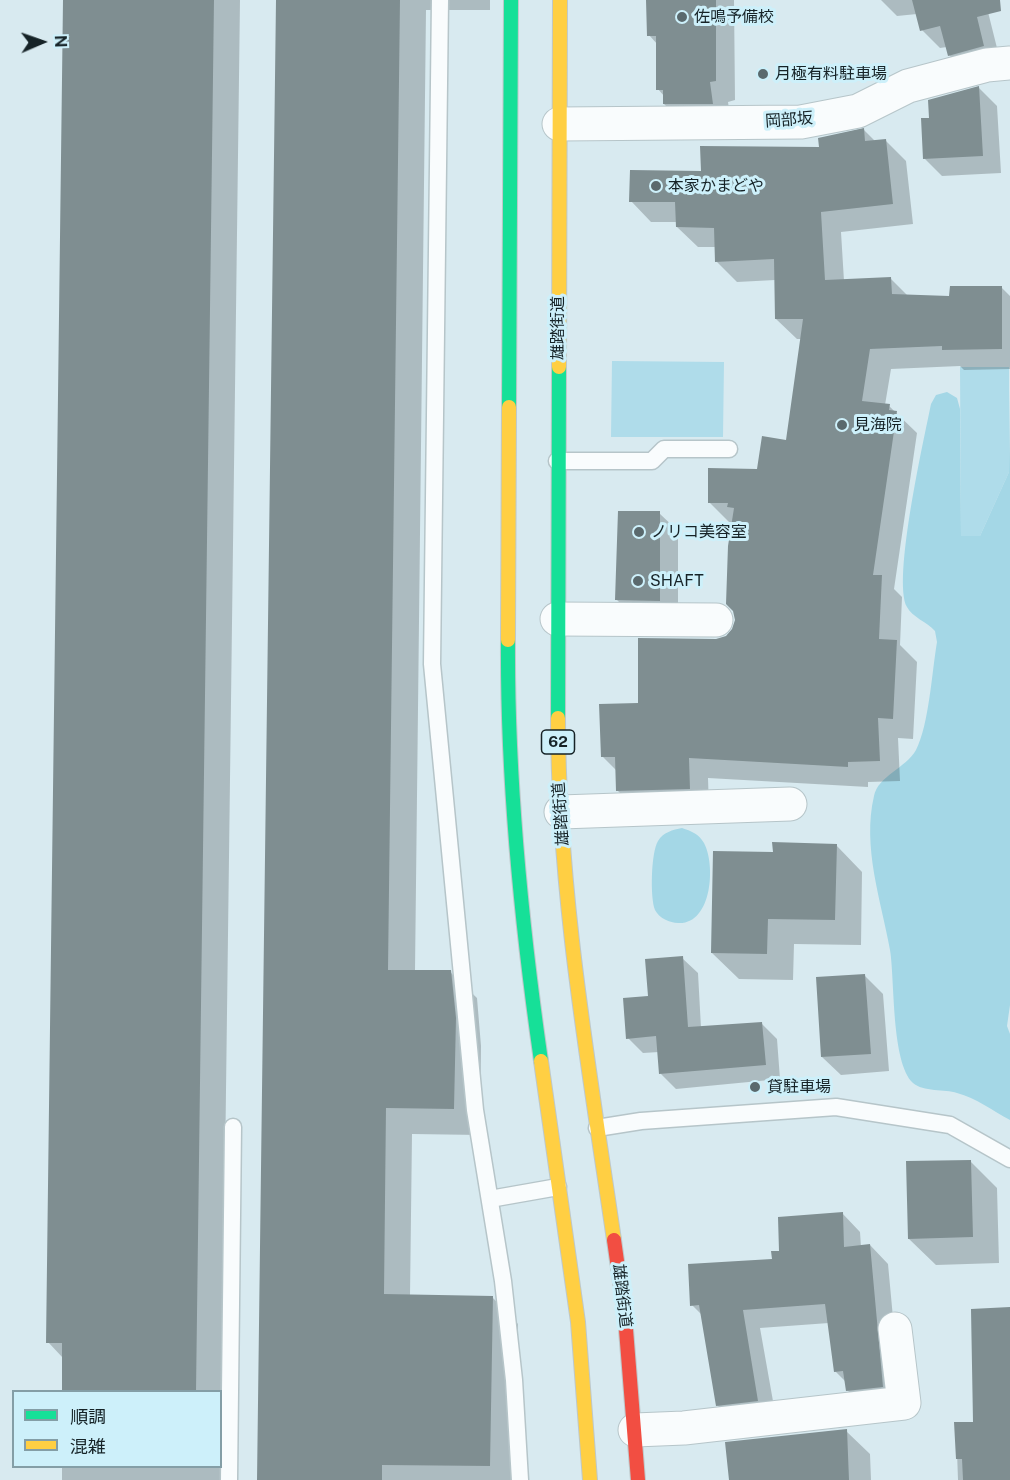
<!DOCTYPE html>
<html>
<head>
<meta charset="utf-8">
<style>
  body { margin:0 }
  #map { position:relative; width:1010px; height:1480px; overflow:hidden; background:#d8eaf0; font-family:"Public Sans","Noto Sans JP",sans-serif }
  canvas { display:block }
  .legend { position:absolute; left:12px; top:1390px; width:210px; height:78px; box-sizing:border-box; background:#cdf0fa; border:2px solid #849ea6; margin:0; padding:8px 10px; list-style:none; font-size:18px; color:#162327 }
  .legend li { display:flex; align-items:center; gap:12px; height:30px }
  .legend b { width:30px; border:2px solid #849ea6 }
  .north { position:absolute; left:12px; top:12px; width:60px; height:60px; -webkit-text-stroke:4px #cdf0fa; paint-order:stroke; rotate:88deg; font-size:16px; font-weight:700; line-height:24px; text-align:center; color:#162327 }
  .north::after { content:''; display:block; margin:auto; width:21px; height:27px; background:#162327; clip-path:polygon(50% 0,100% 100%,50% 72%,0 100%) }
</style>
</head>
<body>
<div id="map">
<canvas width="1010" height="1480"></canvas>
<ul class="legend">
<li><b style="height:8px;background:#16e098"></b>順調</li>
<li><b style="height:8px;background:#ffcf43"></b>混雑</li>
</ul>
<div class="north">N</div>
</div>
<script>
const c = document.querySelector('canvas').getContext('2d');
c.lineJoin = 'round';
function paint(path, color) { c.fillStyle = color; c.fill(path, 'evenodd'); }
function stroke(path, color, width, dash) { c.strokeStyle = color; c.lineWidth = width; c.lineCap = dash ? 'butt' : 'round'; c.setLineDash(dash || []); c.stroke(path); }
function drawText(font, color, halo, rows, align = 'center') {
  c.font = font + ' "Public Sans","Noto Sans JP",sans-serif'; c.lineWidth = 6; c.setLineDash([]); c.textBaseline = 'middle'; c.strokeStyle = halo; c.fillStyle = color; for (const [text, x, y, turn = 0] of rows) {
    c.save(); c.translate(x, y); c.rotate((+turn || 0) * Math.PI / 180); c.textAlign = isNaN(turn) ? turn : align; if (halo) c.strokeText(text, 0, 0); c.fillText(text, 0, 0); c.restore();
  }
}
const green = new Path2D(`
  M612 361 724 362 723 437H611Z
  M960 367H1009V472L980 536H961Z`);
const forest = new Path2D(`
  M1010 389V1005L1007 1026 1010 1034V1120C993 1111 976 1098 957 1093 945 1089 923 1092 913 1083 891 1062 895 980 890 950 881 900 862 847 874 796 878 776 906 768 916 750 929 725 932 671 937 642L935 631C927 622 912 617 907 607 892 580 924 439 931 404L936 395 947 392 957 398 960 409 961 536H980L1009 472Z
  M682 828C691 831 699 834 704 843 716 865 712 925 678 923 670 923 659 918 655 910 650 898 651 852 658 841 663 832 673 830 682 828Z`);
const shadow = new Path2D(`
  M65 0H240L221 1480H62V1466H220V1392H63V1358L48 1342Z
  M278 0H490V10H426L415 971 450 972 477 998 481 1046 480 1135 412 1134 410 1296 492 1297 518 1324 516 1480H259Z
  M648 0H734L735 100 728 102 731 123H684L664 104V96L658 89V45L649 35Z
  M881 0H985L1001 64 967 73 949 55 947 47 940 48 922 30 917 14 897 16Z
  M979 88 997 106 1001 173 942 176 924 158 930 119Z
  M864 130 875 141 885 140 906 161 913 224 841 232 844 281 891 279 908 296 951 297 1001 287 1010 296V369L964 370 960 366 891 369 885 405 889 406 917 433 894 589 902 597 900 645 917 662 913 739 898 738 900 781 868 782V787L708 778 709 809 638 811 618 791 617 771 603 757 639 704 716 640 727 637 734 630 736 620 733 523H730L709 502 758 470 787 441 801 339H797L776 319 775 280 737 282 717 262 716 247H698L677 227V222H651L631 201 702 173 820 148Z
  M659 513 678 531V618H635L617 600Z
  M836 845 862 872 861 945 794 944 793 980 739 979 712 953 774 854Z
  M682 958 698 973 701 1028 762 1024 777 1039 780 1079 676 1089 661 1074 659 1052 643 1053 628 1038 649 998Z
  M865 976 883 994 889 1071 841 1075 822 1057Z
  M970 1161 997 1188 999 1263 936 1265 909 1239Z
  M842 1213 860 1232 861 1247 870 1245 888 1264 901 1404 866 1408 847 1390 846 1382 835 1371 829 1323 760 1328 776 1418 736 1423 717 1405 702 1315 692 1305 773 1260 780 1252Z
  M1010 1309V1480H958L956 1424 975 1423Z
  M846 1431 870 1454 871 1480H731Z`);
const building = new Path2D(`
  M63 0H214L196 1392H62V1343H46Z
  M276 0H400L388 970H451L456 1018 454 1109 386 1108 384 1294 493 1296 490 1466 382 1465V1480H257Z
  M646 0H716V81L710 82 713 104H663V90H656V36H647Z
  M912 0H1000L1001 11 977 17 984 46 948 56 940 26 920 31Z
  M979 86 983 156 923 159 921 118H929L928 100Z
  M864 128 865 141 886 139 893 204 821 212 825 280 891 277 892 294 949 296 950 286H1002V349L942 350V346L870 349 862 401 890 404 889 410 897 411 873 575H882L879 639 897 640 893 719 878 718 880 761 848 762V767L689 758 690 789 616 791 615 757H601L599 704 638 703V638L716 639 726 636 732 629 735 620 733 611 726 604 728 546 734 508 727 507 728 503H708V468L757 469 762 436 786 440 803 319H775L774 259 715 262 714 228 676 227 675 202H629L630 170 701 171 700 146 819 147 818 138Z
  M618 511H660V601L615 600Z
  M772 842 837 844 835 920 768 919 767 954 711 953 713 851 773 852Z
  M683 956 688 1027 762 1022 766 1065 659 1074 656 1036 626 1039 623 998 648 996 645 959Z
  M865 974 871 1054 821 1057 816 977Z
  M971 1160 973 1237 908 1239 906 1161Z
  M843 1212 844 1247 870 1244 883 1387 846 1391 843 1371 834 1372 825 1304 743 1310 758 1401 716 1406 699 1305 690 1306 688 1264 772 1259 771 1251H779L778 1217Z
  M1010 1307V1480H963L962 1459H956L954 1422H973L971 1309Z
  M847 1429 849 1480H729L725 1442Z`);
const lane = new Path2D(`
  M440 0 432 664 475 1110 503 1281 514 1380 520 1480
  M557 461H652L664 449H729
  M597 1128 641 1121 836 1107 950 1125 1010 1159
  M490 1199 558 1187
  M229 1480 233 1127`);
const street = new Path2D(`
  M559 124 801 122 858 111 908 86 987 65 1010 63
  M557 619 716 620
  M561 812 790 804
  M635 1430 684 1428 904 1403 895 1329`);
const fast = new Path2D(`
  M509 407 511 0
  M508 640C507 781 521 922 541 1061
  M558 718 559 367`);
const slow = new Path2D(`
  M559 367 560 0
  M508 640 509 407
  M558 718C558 893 589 1067 614 1240
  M541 1061 578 1322 590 1480`);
const jam = new Path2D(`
  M614 1240 625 1317 638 1480`);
const markers = [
  [682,17,6,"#5a696d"],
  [763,74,6,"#5a696d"],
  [656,186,6,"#5a696d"],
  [842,425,6,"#5a696d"],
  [639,532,6,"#5a696d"],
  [638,581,6,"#5a696d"],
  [755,1087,6,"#5a696d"]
];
const shields = [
  [558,742,33]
];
const shieldNames = [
  ["62",558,742]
];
const poiNames = [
  ["佐鳴予備校",694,17],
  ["月極有料駐車場",775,74],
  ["本家かまどや",668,186],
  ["見海院",854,425],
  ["ノリコ美容室",651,532],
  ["SHAFT",650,581],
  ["貸駐車場",767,1087]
];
const streetNames = [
  ["岡部坂",789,120,-4],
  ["雄踏街道",558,328,-90],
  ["雄踏街道",561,814,-94],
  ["雄踏街道",622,1296,83]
];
paint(green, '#afdcea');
paint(forest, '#a4d7e6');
paint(shadow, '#0003');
paint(building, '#7f8e91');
stroke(lane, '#b6c5c9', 19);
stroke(street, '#b6c5c9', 35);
stroke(fast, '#bec8ca', 16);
stroke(slow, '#bec8ca', 16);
stroke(jam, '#bec8ca', 16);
stroke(lane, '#f9fcfd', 16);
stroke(street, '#f9fcfd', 33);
stroke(fast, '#16e098', 14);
stroke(slow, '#ffcf43', 14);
stroke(jam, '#f24e42', 14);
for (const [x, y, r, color] of markers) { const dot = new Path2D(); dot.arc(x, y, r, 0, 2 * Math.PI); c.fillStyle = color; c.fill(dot); stroke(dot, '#cdf0fa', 2); }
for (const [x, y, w] of shields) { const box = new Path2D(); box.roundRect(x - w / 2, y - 12, w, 24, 4.5); c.fillStyle = '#cdf0fa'; c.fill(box); stroke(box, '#162327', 1.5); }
drawText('bold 15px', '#162327', null, shieldNames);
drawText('16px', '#162327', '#cdf0fa', poiNames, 'left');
drawText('16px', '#162327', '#cdf0fa', streetNames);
</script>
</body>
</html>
